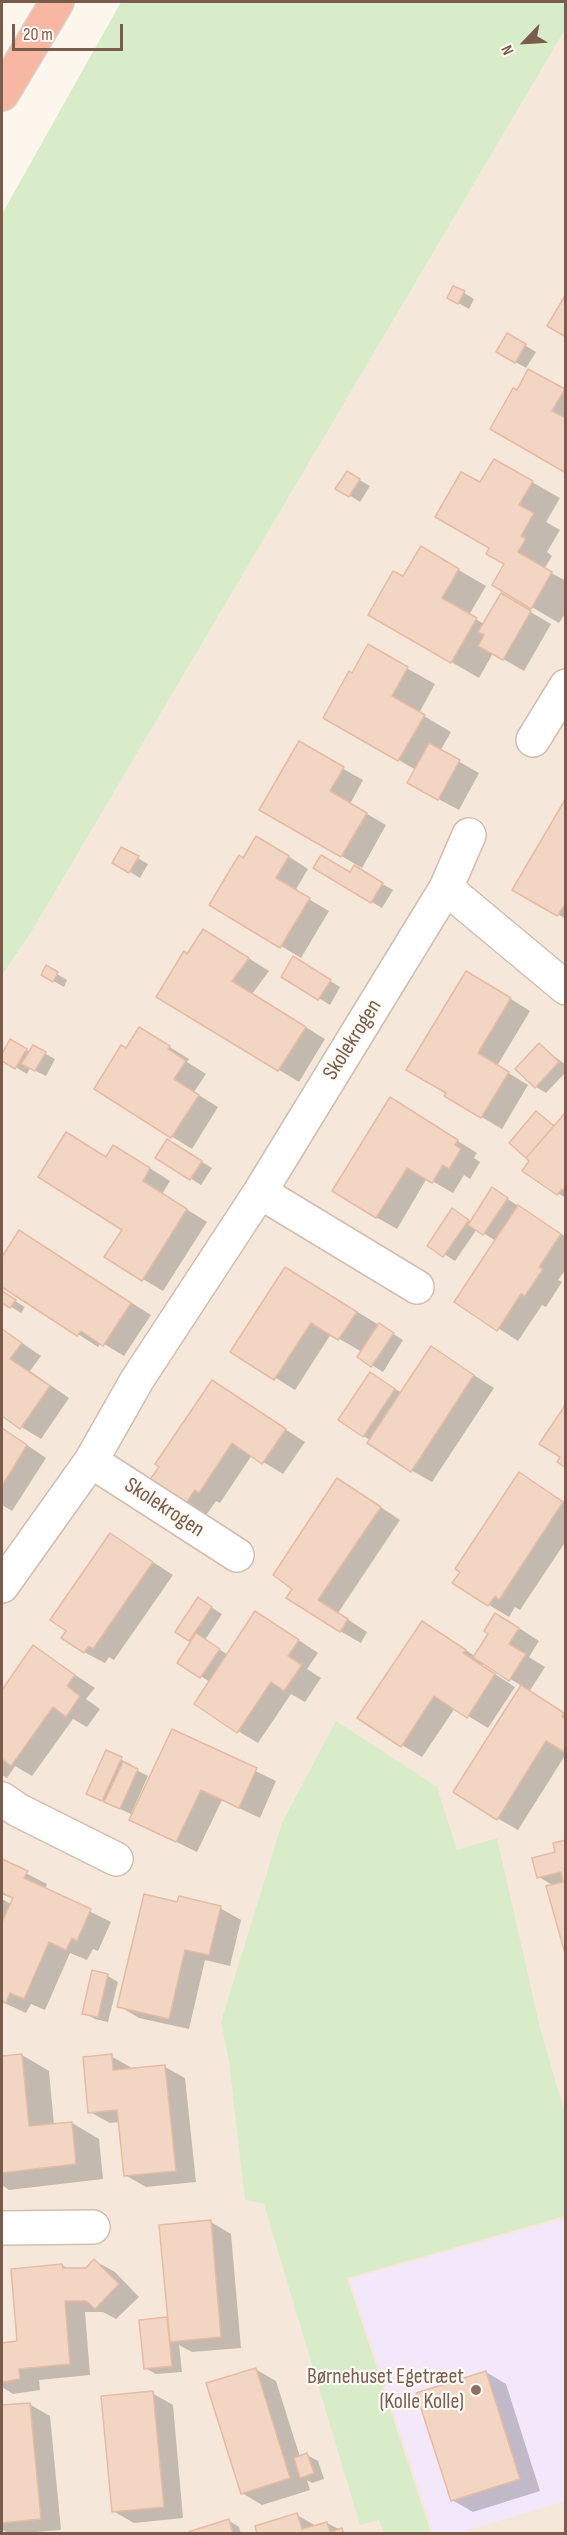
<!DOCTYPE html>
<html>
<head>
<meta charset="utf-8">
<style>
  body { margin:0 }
  #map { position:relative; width:567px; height:2535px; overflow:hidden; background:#fdf6ec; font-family:"Sofia Sans Condensed",sans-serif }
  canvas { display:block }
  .frame { position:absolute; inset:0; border:3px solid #7a5c4d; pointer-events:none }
  .north { position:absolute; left:495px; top:12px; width:60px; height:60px; -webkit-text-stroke:4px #fffaf3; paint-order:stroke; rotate:245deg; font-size:16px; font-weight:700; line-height:24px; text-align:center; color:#7a5c4d }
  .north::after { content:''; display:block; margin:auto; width:21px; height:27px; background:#7a5c4d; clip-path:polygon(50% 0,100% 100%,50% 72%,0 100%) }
  .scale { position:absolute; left:12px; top:24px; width:111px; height:27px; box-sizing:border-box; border:3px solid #7a5c4d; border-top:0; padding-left:8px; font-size:18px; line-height:21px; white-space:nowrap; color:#7a5c4d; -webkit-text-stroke:4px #fffaf3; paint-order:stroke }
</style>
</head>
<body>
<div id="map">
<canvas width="567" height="2535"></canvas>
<div class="frame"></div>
<div class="north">N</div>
<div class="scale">20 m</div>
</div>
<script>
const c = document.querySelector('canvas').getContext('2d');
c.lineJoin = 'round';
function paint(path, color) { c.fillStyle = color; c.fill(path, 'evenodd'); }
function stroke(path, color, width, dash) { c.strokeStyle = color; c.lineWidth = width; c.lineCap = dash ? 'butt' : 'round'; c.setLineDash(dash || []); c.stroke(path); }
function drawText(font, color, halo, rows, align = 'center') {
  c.font = font + ' "Sofia Sans Condensed",sans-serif'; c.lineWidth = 4.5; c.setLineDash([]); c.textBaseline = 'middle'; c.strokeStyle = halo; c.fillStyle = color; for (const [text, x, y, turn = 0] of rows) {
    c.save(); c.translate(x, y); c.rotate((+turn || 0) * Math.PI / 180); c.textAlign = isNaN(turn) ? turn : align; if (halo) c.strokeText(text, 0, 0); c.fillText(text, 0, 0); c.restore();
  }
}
const residential = new Path2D(`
  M565 30V2533L2 2534V977L32 931Z`);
const education = new Path2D(`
  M565 2219V2501L458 2533H434L350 2279Z`);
const green = new Path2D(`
  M121 2H565V30L32 931 2 976V214Z
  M336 1721 437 1787 457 1850 497 1838 540 2028 565 2114V2216L347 2278 431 2533H384L379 2520 360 2525 264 2204 245 2200 229 2061 221 2022 282 1823Z`);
const shadow = new Path2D(`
  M464 293 474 299 469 309 449 298Z
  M508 335 536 352 526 368 498 352Z
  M529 371 566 391V472L517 392Z
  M495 461 560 498 546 522 560 530 547 552 552 556 544 569 566 581V612L559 623 494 585 506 564 491 548 480 484Z
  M347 473 370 486 360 502 338 488Z
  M421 548 486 586 469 615 484 624 501 595 551 624 524 671 493 653 479 678 370 615 404 578Z
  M369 647 435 684 419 713 451 732 440 751 479 773 459 810 429 794 416 770 325 717Z
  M299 744 363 780 350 804 386 825 362 868 261 809Z
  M566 801V919L514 889Z
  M122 849 148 864 140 878 114 862Z
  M277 849 308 869 295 891 329 911 301 958 211 904 243 860Z
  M315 868 351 874 354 868 393 890 382 908Z
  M223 942 269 971 252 994 325 1039 299 1082 158 996 188 955Z
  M304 965 340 987 330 1005 283 976Z
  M47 968 67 980 64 987 43 975Z
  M487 984 530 1011 497 1066 528 1085 502 1129 446 1096Z
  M11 1041 30 1052 33 1047 55 1059 46 1076 30 1068 27 1074 2 1059Z
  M160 1041 189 1059 187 1062 206 1074 194 1092 218 1107 192 1149 96 1089 127 1050Z
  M539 1045 566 1065V1072L546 1093 536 1087Z
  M410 1111 477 1153 474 1158 480 1162 470 1179 464 1175 453 1193 427 1178 397 1229 376 1217Z
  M536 1113 555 1126 566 1114V1198L557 1193 531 1161Z
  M167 1141 212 1168 201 1185 157 1157Z
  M107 1158H134L170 1181 162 1194 207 1222 163 1291 106 1257 124 1229Z
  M503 1196 566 1237V1269L558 1280 562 1282 546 1307 542 1305 518 1341 456 1301 496 1241 477 1229 455 1261 430 1245 463 1217 471 1222Z
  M19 1232 151 1315 124 1356 101 1342 98 1347 2 1285V1260Z
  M306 1280 403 1340 383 1372 359 1357 362 1352 331 1334 295 1390 233 1351Z
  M2 1293 25 1307 21 1313 2 1301Z
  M2 1329 41 1356 30 1371 69 1398 41 1439 2 1415Z
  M432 1348 494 1388 432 1482 411 1470 364 1436 370 1374 402 1393Z
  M212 1382 305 1442 283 1474 252 1455 220 1503 216 1501 206 1515 186 1504Z
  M2 1428 46 1458 12 1511 2 1505Z
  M540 1486 566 1503V1541L520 1610 515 1607 509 1617 489 1605Z
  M358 1492 400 1520 338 1613 367 1632 361 1643 340 1631 295 1588Z
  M111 1535 173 1575 114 1660 109 1657 105 1663 84 1652 68 1631Z
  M209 1606 222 1614 205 1640 228 1655 276 1625 318 1653 307 1669 321 1678 305 1702 291 1694 258 1743 238 1731 210 1682 179 1662 193 1641 177 1631Z
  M423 1623 475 1656 516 1626 539 1641 529 1657 545 1667 529 1692 566 1715V1754L518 1830 497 1818 522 1686 484 1663 482 1666 515 1687 488 1728 455 1708 422 1757 402 1745Z
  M33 1647 95 1688 86 1699 100 1709 87 1727 73 1719 32 1776 15 1766 7 1778 2 1775V1692Z
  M173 1731 276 1781 260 1818 222 1800 197 1852 131 1820Z
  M106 1752 132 1765 131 1767 148 1776 131 1814 98 1799Z
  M566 1841V1951L554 1886 539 1877Z
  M2 1861 47 1884 45 1889 111 1922 98 1951 93 1949 87 1960 70 1953 45 2010 31 2004 26 2013 2 2002V1899L11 1904 13 1899 2 1894Z
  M178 1904 220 1908 241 1920 230 1966 205 1960 189 2029 139 2018 119 2006Z
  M93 1972 108 1976 118 1982 108 2022 95 2019 84 2013Z
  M22 2055 49 2071 54 2125 72 2123 99 2139 103 2179 9 2190 2 2185V2057Z
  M111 2056 132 2068V2070L165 2067 185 2078 196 2182 146 2187 125 2175 120 2122 110 2123 90 2112Z
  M211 2222 231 2234 241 2348 192 2352 179 2345 182 2372 156 2374 145 2368 166 2319 169 2320Z
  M95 2261 115 2272 139 2297 116 2319 103 2312H85L90 2375 39 2380 40 2390 13 2394 2 2387V2344L18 2342 62 2265 70 2270H87Z
  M255 2369 276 2381 300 2457 307 2455 318 2461 324 2479 312 2483 307 2480 310 2490 262 2505 242 2493Z
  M486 2372 506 2384 540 2491 473 2512 452 2500Z
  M152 2393 173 2405 183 2518 134 2523 113 2511Z
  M29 2404 50 2416 61 2530 9 2534 2 2529V2407Z
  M297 2515 316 2526 327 2523 348 2534H258Z
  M229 2521 239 2527 241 2534 190 2533Z`);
const building = new Path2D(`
  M453 286 465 291 458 304 447 298Z
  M566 294V337L547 326Z
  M507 333 526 344 515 363 496 352Z
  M528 369 565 389 552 411 566 418V473L490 429 513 388 517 390Z
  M494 459 533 481 519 505 534 513 521 536 526 539 518 552 552 572 531 609 492 585 504 564 486 554 489 548 435 517 461 472 480 482Z
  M347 471 360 479 349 497 335 489Z
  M421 546 459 569 442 598 477 618 451 663 368 615 393 571 403 576Z
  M501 593 531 611 503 660 478 646 484 635 478 632Z
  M368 644 408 667 392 696 425 715 398 761 323 718 349 671 352 673Z
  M299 741 344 767 330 791 367 813 341 857 259 810Z
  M429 743 460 760 438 800 407 783Z
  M566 798V903L557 916 512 890Z
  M256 836 289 856 276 878 310 898 280 948 209 905 239 855 243 858Z
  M121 847 139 856 129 873 112 863Z
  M321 855 350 872 354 865 383 883 371 903 313 868Z
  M203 929 249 958 232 981 306 1027 278 1071 156 997 184 951 187 954Z
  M293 956 331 980 318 1000 281 977Z
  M46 965 58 972 53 982 41 975Z
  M466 971 511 998 478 1053 509 1072 481 1118 444 1096 446 1093 406 1070Z
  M139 1027 170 1046 168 1049 186 1061 174 1079 199 1095 171 1138 94 1089 121 1045 126 1048Z
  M10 1039 27 1049 15 1069 2 1061V1054Z
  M539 1043 559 1062 535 1088 515 1069Z
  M33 1045 46 1052 35 1071 21 1064Z
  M390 1097 458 1140 455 1145 461 1149 449 1169 443 1165 432 1183 407 1168 376 1218 332 1191Z
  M536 1111 554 1126 526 1158 509 1143Z
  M566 1112V1191L562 1189 557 1195 522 1171 529 1161 526 1158Z
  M66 1132 106 1157 113 1145 150 1168 143 1181 187 1209 142 1281 104 1257 122 1230 38 1177Z
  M167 1139 202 1161 190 1180 155 1158Z
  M492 1187 508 1198 483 1235 468 1225Z
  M518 1205 561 1234 539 1267 543 1269 525 1296 521 1294 497 1331 454 1302Z
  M452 1208 469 1220 443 1257 427 1246Z
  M19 1230 131 1303 103 1346 81 1331 77 1336 2 1287V1257Z
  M285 1267 357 1312 338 1340 311 1323 274 1380 230 1352Z
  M2 1291 16 1300 10 1308 2 1303Z
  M379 1323 394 1333 371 1367 357 1357Z
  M2 1329 22 1343 10 1359 50 1386 20 1429 2 1416Z
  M431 1346 474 1375 411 1472 367 1443Z
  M370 1372 395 1389 363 1437 338 1420Z
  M212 1380 286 1429 262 1464 232 1443 199 1493 195 1490 185 1505 149 1481 159 1467 155 1464Z
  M566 1404V1468L557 1462 560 1457 539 1444Z
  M2 1428 27 1445 2 1486Z
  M519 1472 563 1502 499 1600 495 1596 488 1606 452 1583 460 1572 455 1569Z
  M337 1478 381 1507 318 1600 348 1619 340 1632 286 1598 292 1589 273 1575Z
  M110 1533 153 1562 93 1649 89 1646 84 1653 61 1638 66 1631 50 1620Z
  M198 1597 212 1607 189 1641 175 1632Z
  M255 1611 299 1640 288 1656 302 1665 284 1691 271 1682 237 1733 194 1704Z
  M495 1613 519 1628 509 1644 526 1654 509 1681 473 1657 488 1634 484 1631Z
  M422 1621 466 1650 463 1653 495 1674 467 1718 434 1696 401 1747 357 1718Z
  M196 1633 220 1649 200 1678 177 1663Z
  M33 1645 75 1675 67 1686 80 1696 66 1717 53 1707 11 1766 2 1759V1690Z
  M521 1685 564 1713 562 1717 566 1719V1753L546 1741 497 1820 453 1792Z
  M172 1729 257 1768 239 1808 201 1790 176 1842 129 1820Z
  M106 1750 122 1757 102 1801 86 1794Z
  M123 1762 138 1769 120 1809 104 1802Z
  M566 1840V1957L546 1886 563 1882 561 1872 537 1878 532 1858 555 1852 553 1843Z
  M2 1859 28 1871 24 1878 91 1909 77 1941 72 1938 66 1950 49 1942 24 1999 10 1993 6 2003 2 2001V1922L13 1898 2 1893Z
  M144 1894 177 1902 179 1896 221 1906 209 1955 185 1950 169 2019 117 2007Z
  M92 1970 108 1974 98 2017 82 2014Z
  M22 2054 29 2126 72 2122 76 2164 2 2173V2056Z
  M112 2054 113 2070 165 2065 176 2171 124 2176 117 2110 88 2113 83 2057Z
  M211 2220 221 2337 170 2342 159 2225Z
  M94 2259 119 2284 95 2309 86 2301H65L70 2364 19 2369 20 2379 2 2382V2343L17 2341 11 2269 62 2264 63 2268H86Z
  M167 2317 172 2366 144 2369 139 2320Z
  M256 2368 290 2478 241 2494 206 2383Z
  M486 2371 520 2479 451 2501 416 2393Z
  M153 2391 164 2507 112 2512 101 2396Z
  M30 2403 41 2519 2 2523V2405Z
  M307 2453 314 2473 300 2478 294 2458Z
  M297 2513 302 2529 327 2522 330 2532 342 2528 344 2534H257L255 2526Z
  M229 2519 233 2534H188V2532Z`);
const street = new Path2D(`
  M533 740 566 686
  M446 888 566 988
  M260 1192 417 1287
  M91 1461 237 1555
  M2 1586 91 1461 137 1380 260 1192 446 888 469 835
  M2 1799 18 1810 116 1859
  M2 2228 93 2227`);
const highway = new Path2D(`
  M2 94 57 2`);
const markers = [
  [476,2390,6,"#8d6e63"]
];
const streetNames = [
  ["Skolekrogen",353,1040,-58],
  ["Skolekrogen",164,1508,33]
];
const educationNames = [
  ["Børnehuset Egetræet",464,2377],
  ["(Kolle Kolle)",464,2402]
];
paint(residential, '#f5e8da');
paint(education, '#f3e8fa');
paint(green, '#d8ecc9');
paint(shadow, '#0003');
paint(building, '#f3d5c3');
stroke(building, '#e6bba3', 1.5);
stroke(street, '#d1beb0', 36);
stroke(highway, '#dad1cd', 36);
stroke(street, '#fff', 33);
stroke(highway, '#f7b7a3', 33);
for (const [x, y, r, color] of markers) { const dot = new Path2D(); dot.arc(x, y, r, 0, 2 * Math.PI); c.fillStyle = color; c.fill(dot); stroke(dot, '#fffaf3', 2); }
drawText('22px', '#7a5c4d', '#fffaf3', streetNames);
drawText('22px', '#785e54', '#fffaf3', educationNames, 'right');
</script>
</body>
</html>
